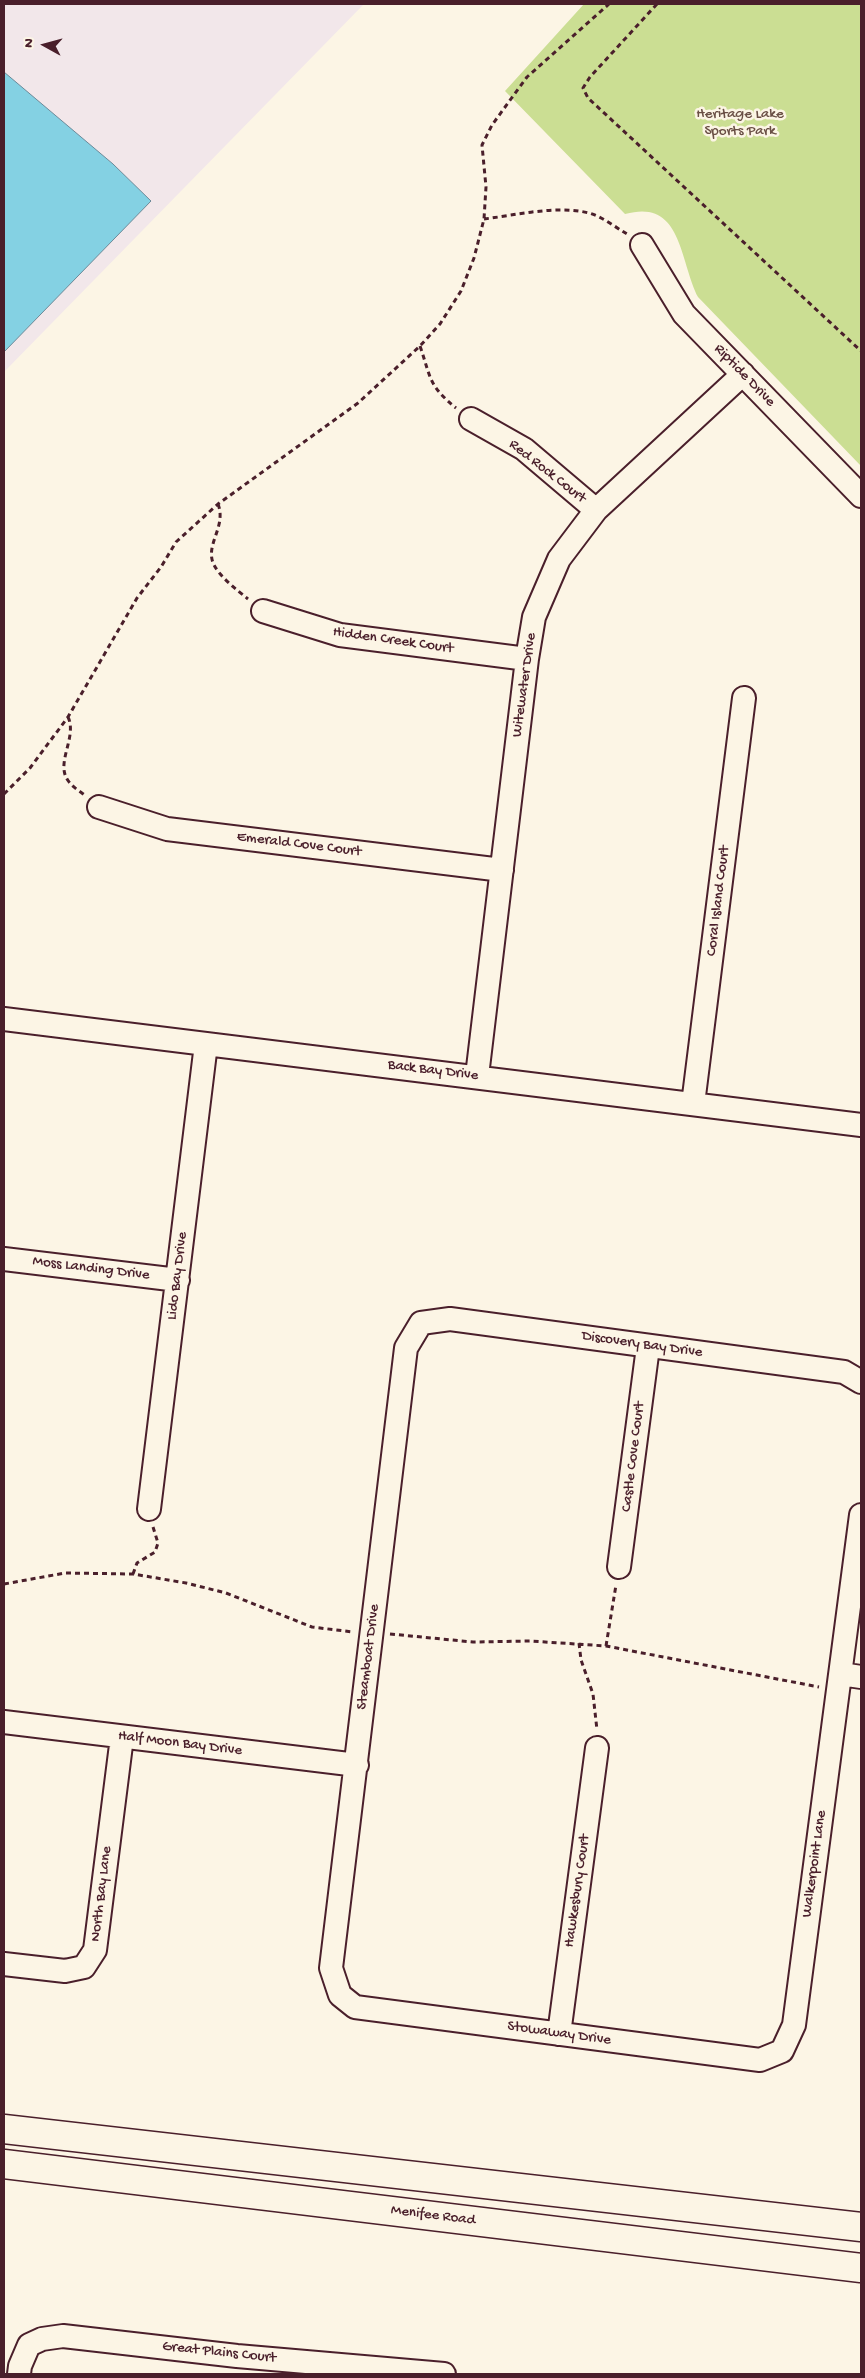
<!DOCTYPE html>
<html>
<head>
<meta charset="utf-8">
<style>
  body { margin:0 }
  #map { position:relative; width:865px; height:2378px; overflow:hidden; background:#fcf5e5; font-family:"Gochi Hand",sans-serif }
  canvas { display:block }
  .frame { position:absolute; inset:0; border:5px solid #4a1f2b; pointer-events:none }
  .north { position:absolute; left:20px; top:20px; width:50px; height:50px; -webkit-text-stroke:4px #fcf5e5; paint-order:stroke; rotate:277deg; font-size:14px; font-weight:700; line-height:20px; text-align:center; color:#4a1f2b }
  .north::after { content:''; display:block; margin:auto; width:18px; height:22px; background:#4a1f2b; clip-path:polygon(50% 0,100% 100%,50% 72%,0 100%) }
</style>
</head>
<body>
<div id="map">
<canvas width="865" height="2378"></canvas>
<div class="frame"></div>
<div class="north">N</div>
</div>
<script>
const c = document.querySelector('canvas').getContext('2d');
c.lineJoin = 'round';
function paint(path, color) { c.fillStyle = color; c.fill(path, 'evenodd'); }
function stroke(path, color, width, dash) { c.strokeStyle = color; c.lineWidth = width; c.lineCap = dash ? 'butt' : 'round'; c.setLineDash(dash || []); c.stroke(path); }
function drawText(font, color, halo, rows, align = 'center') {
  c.font = font + ' "Gochi Hand",sans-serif'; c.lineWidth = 5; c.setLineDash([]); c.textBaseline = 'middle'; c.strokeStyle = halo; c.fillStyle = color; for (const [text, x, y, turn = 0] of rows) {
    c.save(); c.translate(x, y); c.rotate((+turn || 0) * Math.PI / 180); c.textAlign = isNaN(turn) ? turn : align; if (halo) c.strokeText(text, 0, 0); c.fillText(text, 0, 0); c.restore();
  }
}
const built = new Path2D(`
  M4 4H364L4 372Z`);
const green = new Path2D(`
  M584 4H861V466L698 297C679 259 682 198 625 214L505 91Z`);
const water = new Path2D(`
  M4 72 113 164 151 201 4 352Z`);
const path = new Path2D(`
  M657 4 590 77 583 88 588 98 861 351
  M484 219C517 215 556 205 589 213 603 217 615 227 627 234
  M420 346C431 378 428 385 456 408
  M218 504C227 527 204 545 214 565 221 578 237 590 248 599
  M68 717C78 738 53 765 70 783 74 788 81 792 86 796
  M4 794 30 768 68 717 137 598 161 567 176 542 218 504 358 403 420 346 440 324 461 291 474 258 484 219 486 187 482 145 492 125 527 77 609 4
  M133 1574 137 1563 155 1552 158 1543 153 1527
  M4 1584 65 1573 133 1574 186 1583 226 1593 312 1627 353 1632
  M390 1634 473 1642 530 1641 606 1646 819 1687
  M579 1643 581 1660 593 1694 597 1730
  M606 1646 616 1585`);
const minor = new Path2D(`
  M642 245 684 314 861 496
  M471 419 524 449 596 510
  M263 611 340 635 527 659
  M99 807 167 829 502 870
  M4 1019 861 1125
  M477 1076 527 659 534 617 559 559 596 510 743 374
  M693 1104 744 698
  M4 1259 178 1280
  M861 1382 844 1372 450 1319 421 1323 406 1348 331 1968 340 1995 355 2007 760 2060 782 2051 794 2025 861 1515
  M149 1509 206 1044
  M619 1567 648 1347
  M841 1674 861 1677
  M4 1722 357 1765
  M4 1964 65 1971 84 1967 95 1950 122 1737
  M559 2034 597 1748
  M19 2374 20 2366 29 2345 42 2339 63 2336 237 2356 444 2374`);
const major = new Path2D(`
  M4 2129 861 2227
  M4 2164 861 2268`);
const parkNames = [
  ["Heritage Lake",740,115],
  ["Sports Park",740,132]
];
const streetNames = [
  ["Riptide Drive",744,376,46],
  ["Red Rock Court",547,472,38],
  ["Hidden Creek Court",393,641,8],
  ["Witewater Drive",525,685,-82],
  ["Emerald Cove Court",299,845,7],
  ["Coral Island Court",719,901,-83],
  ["Back Bay Drive",433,1071,7],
  ["Moss Landing Drive",91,1269,7],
  ["Lido Bay Drive",178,1276,-83],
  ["Discovery Bay Drive",642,1345,8],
  ["Castle Cove Court",634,1457,-83],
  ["Steamboat Drive",369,1657,-83],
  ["Half Moon Bay Drive",180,1744,7],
  ["Walkerpoint Lane",815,1864,-82],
  ["Hawkesbury Court",578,1891,-82],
  ["North Bay Lane",102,1894,-83],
  ["Stowaway Drive",559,2034,8],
  ["Menifee Road",433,2216,7],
  ["Great Plains Court",219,2353,6]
];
paint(built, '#f2e7ea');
paint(green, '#cbde93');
paint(water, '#84d1e3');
stroke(water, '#6d8a99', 1);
stroke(minor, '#4a1f2b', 26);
stroke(major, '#4a1f2b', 31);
stroke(path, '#4a1f2b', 3, [5, 4]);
stroke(minor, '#fcf5e5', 22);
stroke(major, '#fcf5e5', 28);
drawText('15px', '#6a4f45', '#fcf5e5', parkNames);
drawText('15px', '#4a1f2b', '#fcf5e5', streetNames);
</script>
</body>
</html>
